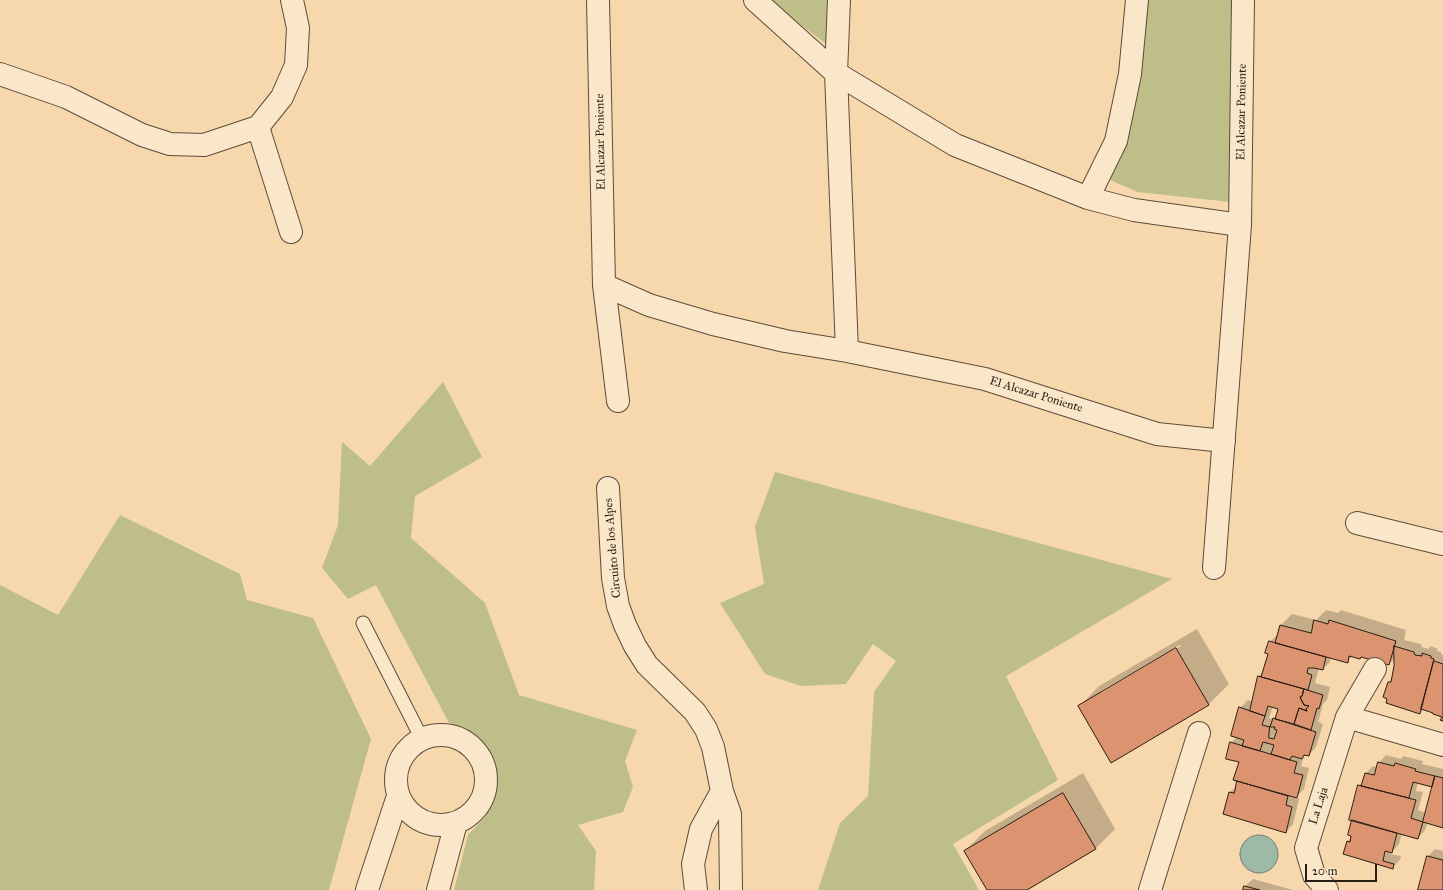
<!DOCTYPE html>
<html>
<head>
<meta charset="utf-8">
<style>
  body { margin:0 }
  #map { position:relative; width:1443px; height:890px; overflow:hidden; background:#f7d8ac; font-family:"IM FELL Great Primer",serif }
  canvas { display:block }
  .scale { position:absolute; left:1305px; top:864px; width:72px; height:18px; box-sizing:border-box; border:2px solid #291e14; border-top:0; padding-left:5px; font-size:12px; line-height:14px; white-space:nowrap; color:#291e14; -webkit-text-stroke:3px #fae6c9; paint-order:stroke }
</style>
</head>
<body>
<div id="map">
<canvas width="1443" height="890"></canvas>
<div class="scale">20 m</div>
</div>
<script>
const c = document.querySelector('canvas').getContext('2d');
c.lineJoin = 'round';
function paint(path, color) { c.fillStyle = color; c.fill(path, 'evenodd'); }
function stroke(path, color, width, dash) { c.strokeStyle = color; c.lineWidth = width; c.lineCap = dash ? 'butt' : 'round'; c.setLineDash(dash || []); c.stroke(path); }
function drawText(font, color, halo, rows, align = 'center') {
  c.font = font + ' "IM FELL Great Primer",serif'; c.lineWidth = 3.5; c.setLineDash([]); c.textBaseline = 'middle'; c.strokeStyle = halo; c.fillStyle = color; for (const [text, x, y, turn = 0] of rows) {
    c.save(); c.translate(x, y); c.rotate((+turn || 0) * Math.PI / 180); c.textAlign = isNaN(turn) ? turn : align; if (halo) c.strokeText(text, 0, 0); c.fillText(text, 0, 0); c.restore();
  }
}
const green = new Path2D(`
  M767 0H836V51Z
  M1147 0H1233L1230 202 1138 192 1110 180 1137 81Z
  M443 382 482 457 415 496 411 538 485 603 519 695 637 730 625 761 633 787 623 812 578 825 596 851 594 890H454L468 835 485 817 496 793V765L485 745 473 733 449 723 376 585 348 599 322 568 338 525 342 442 370 466Z
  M775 472 1172 579 1006 676 1058 780 953 844 979 890H818L840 823 868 796 874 692 896 661 873 644 846 684 801 686 765 674 720 603 764 584 755 527Z
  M120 515 240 574 247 600 313 618 371 739 329 890H0V585L58 615Z`);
const water = new Path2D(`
  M1240 854a19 19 0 1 1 38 0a19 19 0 1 1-38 0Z`);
const shadow = new Path2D(`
  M1326 610 1338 613 1341 610 1406 630 1404 640 1421 644 1422 647 1428 649 1431 646 1438 649 1437 651 1441 652V654L1443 655V720V716L1434 712 1423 709 1420 713 1389 682 1393 678 1395 658 1389 664 1362 656H1353L1347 661 1331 657 1330 662 1323 669 1319 668 1315 683 1330 687 1327 700 1323 704 1318 722 1323 724 1316 747 1309 755 1306 754 1304 756 1301 766 1309 768 1304 789 1295 798 1299 799 1293 824 1286 832 1224 813 1230 792 1237 786 1238 780 1240 761 1231 743 1237 737 1240 708 1248 700 1253 702 1259 676 1264 670 1270 654V642L1278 634 1281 625 1292 614 1316 620ZM1273 706 1280 708 1277 715 1273 719 1269 718Z
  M1197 629 1229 684 1209 704 1111 762 1079 707 1099 686ZM1180 645 1181 646 1101 694V691Z
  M1386 755 1401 759 1403 756 1423 761 1422 764 1443 769V826L1428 822 1425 830 1418 838 1402 833 1399 844 1392 852 1390 851V854L1401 856 1400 860 1392 868 1347 842 1352 837 1359 786 1364 781 1366 773 1373 766 1377 767 1379 763ZM1418 782 1433 786 1426 813 1418 810 1423 792 1416 791Z
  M1083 773 1115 829 1095 849 1025 890H988L965 851 985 831Z
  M1435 849 1443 851V890H1419L1428 856Z
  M1253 879 1293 890H1244L1245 886Z`);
const building = new Path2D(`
  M1314 620 1328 624 1329 620 1396 641 1389 665 1361 657 1360 659 1349 656 1348 663 1275 643 1280 625 1311 633Z
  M1269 641 1326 657 1323 670 1314 668H1308L1307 673 1312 675 1308 690 1261 677 1268 654 1265 653Z
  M1394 646 1414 652 1415 655 1422 656V653L1431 656V658L1434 659 1420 714 1386 703 1387 699 1383 697 1388 682H1391L1394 666Z
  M1176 648 1209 705 1111 763 1078 706Z
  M1434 661 1443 664V721L1440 720 1442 717 1433 714V713L1421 709Z
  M1258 676 1304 689 1302 696 1300 697 1304 705 1309 706 1306 709 1307 711 1299 708 1294 724 1275 719 1278 709 1268 706 1265 716 1250 711Z
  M1304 689 1323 695 1319 709 1317 708 1311 730 1294 724 1299 708 1307 711 1306 709 1309 706 1304 705 1300 697 1302 696Z
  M1239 707 1265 716 1262 725 1270 727 1273 718 1316 732 1309 756 1304 755 1302 759 1292 756 1290 760 1271 754 1274 745 1263 742 1260 751 1242 746 1244 740 1231 736ZM1270 727H1275L1274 729 1277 730 1274 739 1269 738Z
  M1230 742 1297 762 1294 773 1303 775 1297 798 1233 780 1239 762 1226 759Z
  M1378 762 1394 766 1395 763 1416 769 1415 771 1435 776 1432 787 1413 782 1409 798 1361 786 1365 773 1374 775Z
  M1435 776 1443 778V828L1423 822Z
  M1237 781 1288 796 1286 805 1292 807 1286 833 1223 814 1229 792 1234 793Z
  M1358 785 1416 800 1411 818 1423 822 1418 839 1349 820Z
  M1063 793 1096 849 1027 890H987L964 851Z
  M1352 820 1397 833 1392 853 1385 851 1383 861 1394 864 1393 869 1343 854 1347 841 1350 842 1351 836 1348 835Z
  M1427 856 1443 860V890H1418Z
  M1244 886 1260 890H1243Z`);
const lane = new Path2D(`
  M363 623 422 739`);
const street = new Path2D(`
  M598 0 604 285 618 401
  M755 0 836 73 955 145 1088 198 1134 210 1240 225
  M839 0 836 73 847 351
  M0 74 66 97 142 135 170 144 204 145 258 127 282 97 296 65 298 28 292 0
  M258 127 291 232
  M1088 198 1116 141 1130 74 1137 0
  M604 285 649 305 713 324 785 341 847 351 985 379 1157 434 1224 441
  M608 488 613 578 618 606 625 625 635 646 647 665 695 712 706 729 713 747 722 791 730 814 731 890
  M1357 523 1443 544
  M1214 568 1240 225 1243 0
  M1347 717 1443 745
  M396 780a45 45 0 1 1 90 0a45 45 0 1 1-90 0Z
  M367 890 398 796
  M438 890 456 823
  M696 890 693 864 701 829 722 791
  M1150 890 1199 733
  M1327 890 1314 875 1306 848 1347 717 1375 669`);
const streetNames = [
  ["El Alcazar Poniente",1242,112,-89],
  ["El Alcazar Poniente",601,142,-91],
  ["El Alcazar Poniente",1036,395,17],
  ["Circuito de los Alpes",613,548,-95],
  ["La Laja",1319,806,-72]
];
paint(green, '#bebe88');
paint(water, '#9dbaa8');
stroke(water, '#6f7c6d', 1);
paint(shadow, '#0003');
paint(building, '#dc936f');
stroke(building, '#291e14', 1);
stroke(lane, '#5c4c3a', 15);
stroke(street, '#5c4c3a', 24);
stroke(lane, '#fae6c9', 13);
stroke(street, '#fae6c9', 22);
drawText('12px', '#291e14', '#fae6c9', streetNames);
</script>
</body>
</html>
